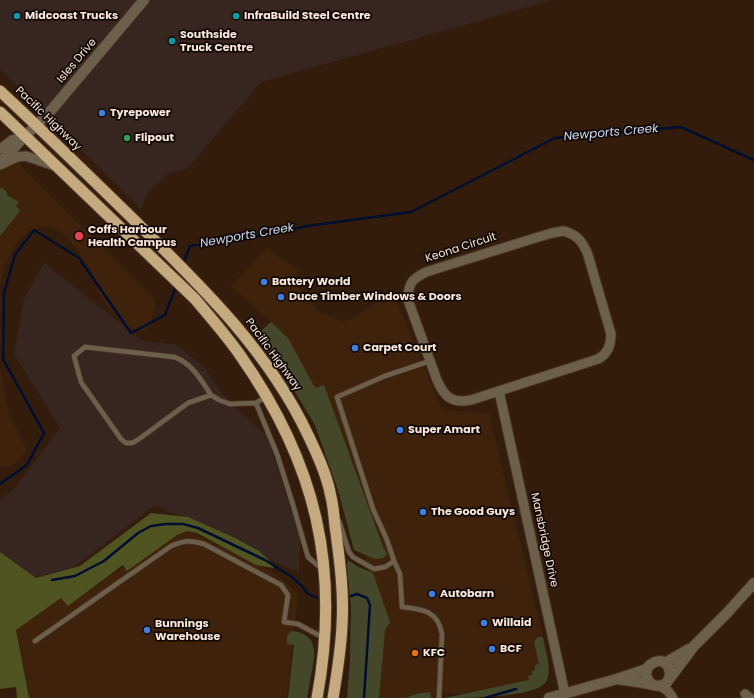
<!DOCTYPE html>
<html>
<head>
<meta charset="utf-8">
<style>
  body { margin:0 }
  canvas { display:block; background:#331c0c }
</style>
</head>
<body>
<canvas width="754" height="698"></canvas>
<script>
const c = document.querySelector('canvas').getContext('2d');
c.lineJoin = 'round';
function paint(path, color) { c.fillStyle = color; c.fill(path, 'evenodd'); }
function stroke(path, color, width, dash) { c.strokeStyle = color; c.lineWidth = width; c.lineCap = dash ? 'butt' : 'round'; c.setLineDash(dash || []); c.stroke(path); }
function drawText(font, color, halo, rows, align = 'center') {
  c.font = font + ' Poppins,sans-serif'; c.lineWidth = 3.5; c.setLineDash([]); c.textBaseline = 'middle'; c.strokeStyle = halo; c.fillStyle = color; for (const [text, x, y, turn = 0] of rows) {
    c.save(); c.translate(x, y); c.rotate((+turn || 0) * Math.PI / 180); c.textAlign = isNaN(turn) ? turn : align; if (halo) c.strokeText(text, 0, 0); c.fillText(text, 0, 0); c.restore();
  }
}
const built = new Path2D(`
  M0 145 156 300 152 318 144 331 128 328 109 308 98 292 92 272 70 240 62 232 44 226 29 231 15 245 7 261 0 283Z
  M267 248 298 271 295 283 319 312 344 322 393 293 442 409 489 414 543 637V680L462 695 449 693 433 698H373L371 593 349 462 288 338 231 286Z
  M0 367 9 414 25 445 26 452 13 466 0 467Z
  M183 528 274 573 298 593 287 698H28L16 630 61 598 68 606 133 560Z`);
const industrial = new Path2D(`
  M0 0H553L261 82 187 169 176 171 167 175 152 188 145 198 141 209 0 69Z
  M44 263 143 341 177 345 205 368 221 392 241 413 267 435 300 539 299 573 155 505 74 567 36 578 0 552V501L14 489 60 428 14 354 24 299Z`);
const green = new Path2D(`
  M2 187 7 193V195L19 202 16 206 20 211 0 236V189Z
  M271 322 288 338 315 388 324 385 383 547 387 553 384 558 375 559 354 550 338 490 315 425 286 377 256 335Z
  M348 560 358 567 373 573 390 622 385 630 379 698H347L350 660 351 606 347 566Z
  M291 631C308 632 316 642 314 659L307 698H288L294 645 287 644V636Z
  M538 637H543C545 651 553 669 546 682 534 698 468 698 445 698L529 680 528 676 532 675V671L535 670V665L539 664 534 642Z
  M430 692 431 698H405L420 693Z`);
const forest = new Path2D(`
  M151 513 188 517 235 538 259 551 274 565 273 568 256 565 197 533 187 531 177 535 127 571 123 565 68 606 61 598 16 630 29 698H17L16 687 0 689V552L36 578 80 566Z`);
const stream = new Path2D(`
  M183 264 190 246 251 238 307 226 411 212 555 138 681 127 754 160
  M0 484 27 465 44 433 3 359 4 293 15 255 34 230 79 258 131 333 165 315 176 286
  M52 580 75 576 104 561 138 533 151 526 166 524H183L198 528 265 560 292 577 302 586 307 593 317 598
  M351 596 357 594 367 598 370 605 364 698
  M485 698 516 689`);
const service = new Path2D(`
  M430 361 385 376 337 397 373 509 387 540 394 561 400 574 402 607C423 609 438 611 442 634L439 698
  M211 395C201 380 192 363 174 357L85 347 74 356 81 382 121 439 126 443H132L139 439 188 403 211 395 219 400 230 404 256 403 267 396
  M256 403 277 454 293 505 308 557 322 569
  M339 521 349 552 353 557 374 569 385 567 394 561
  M35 641 171 546C185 540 190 540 204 544L281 585 288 595 284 622 298 624 324 638`);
const minor = new Path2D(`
  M0 149 12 140 25 136
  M0 161 12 151 25 136
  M0 165 17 157 26 156 55 166
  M563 231C577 234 583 242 588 255L611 334C611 344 608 354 598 359L471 400C451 404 444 396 437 380L408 300C408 283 412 279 426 272L532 239 552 233Z
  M499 391 565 694
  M660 686 668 691 673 698
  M745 694 750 698`);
const tertiary = new Path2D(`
  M25 136 48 114 144 0
  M665 663 689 649
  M670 678 694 646 727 613 754 583
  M617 679C629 681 641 682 653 685 678 692 673 652 653 663 643 668 645 680 653 685
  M549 698 617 679 647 669`);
const trunk = new Path2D(`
  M0 91C44 132 87 174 130 216 197 282 267 348 308 435 317 454 327 475 331 497 334 509 334 521 336 533 340 563 344 594 342 625 341 650 337 674 333 698
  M0 112 195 299C210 317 226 335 240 355 316 463 341 568 317 698`);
const markers = [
  [17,16,4,"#0f9aa8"],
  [236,16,4,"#0f9aa8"],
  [172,41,4,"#0f9aa8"],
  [102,113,4,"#3f7fe0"],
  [127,138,4,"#2e9e5b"],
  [79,236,5,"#e0444e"],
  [264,282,4,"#3f7fe0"],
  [281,297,4,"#3f7fe0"],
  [355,348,4,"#3f7fe0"],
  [400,430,4,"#3f7fe0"],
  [423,512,4,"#3f7fe0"],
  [432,594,4,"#3f7fe0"],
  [484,623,4,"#3f7fe0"],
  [147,630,4,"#3f7fe0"],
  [492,649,4,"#3f7fe0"],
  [415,653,4,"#e8710a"]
];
const poiNames = [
  ["Midcoast Trucks",25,16],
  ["InfraBuild Steel Centre",244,16],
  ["Southside",180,35],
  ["Truck Centre",180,48],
  ["Tyrepower",110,113],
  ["Flipout",135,138],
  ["Coffs Harbour",88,230],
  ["Health Campus",88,243],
  ["Battery World",272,282],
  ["Duce Timber Windows & Doors",289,297],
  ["Carpet Court",363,348],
  ["Super Amart",408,430],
  ["The Good Guys",431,512],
  ["Autobarn",440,594],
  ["Willaid",492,623],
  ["Bunnings",155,624],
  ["Warehouse",155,637],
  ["BCF",500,649],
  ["KFC",423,653]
];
const streetNames = [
  ["Isles Drive",77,61,-50],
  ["Pacific Highway",48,119,44],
  ["Keona Circuit",461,248,-18],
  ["Pacific Highway",273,355,54],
  ["Mansbridge Drive",544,540,78]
];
const waterNames = [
  ["Newports Creek",611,133,-5],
  ["Newports Creek",247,236,-10]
];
paint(built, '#3e220c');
paint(industrial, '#37251f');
paint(green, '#444729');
paint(forest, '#4f5421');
stroke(stream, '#000e30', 2.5);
stroke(service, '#4e3829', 6);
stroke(minor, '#4e3829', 11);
stroke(tertiary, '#4e3829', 12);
stroke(trunk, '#4e3829', 13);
stroke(service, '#6c604d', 4.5);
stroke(minor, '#6c604d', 9);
stroke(tertiary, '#6c604d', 10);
stroke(trunk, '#c4aa7e', 11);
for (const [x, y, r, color] of markers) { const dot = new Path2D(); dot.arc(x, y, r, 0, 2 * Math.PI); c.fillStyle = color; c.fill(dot); stroke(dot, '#130904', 1.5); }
drawText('bold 11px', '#f7e7dd', '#130904', poiNames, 'left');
drawText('11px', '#f7e7dd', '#130904', streetNames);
drawText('italic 12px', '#cadbf5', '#130904', waterNames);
</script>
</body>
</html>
